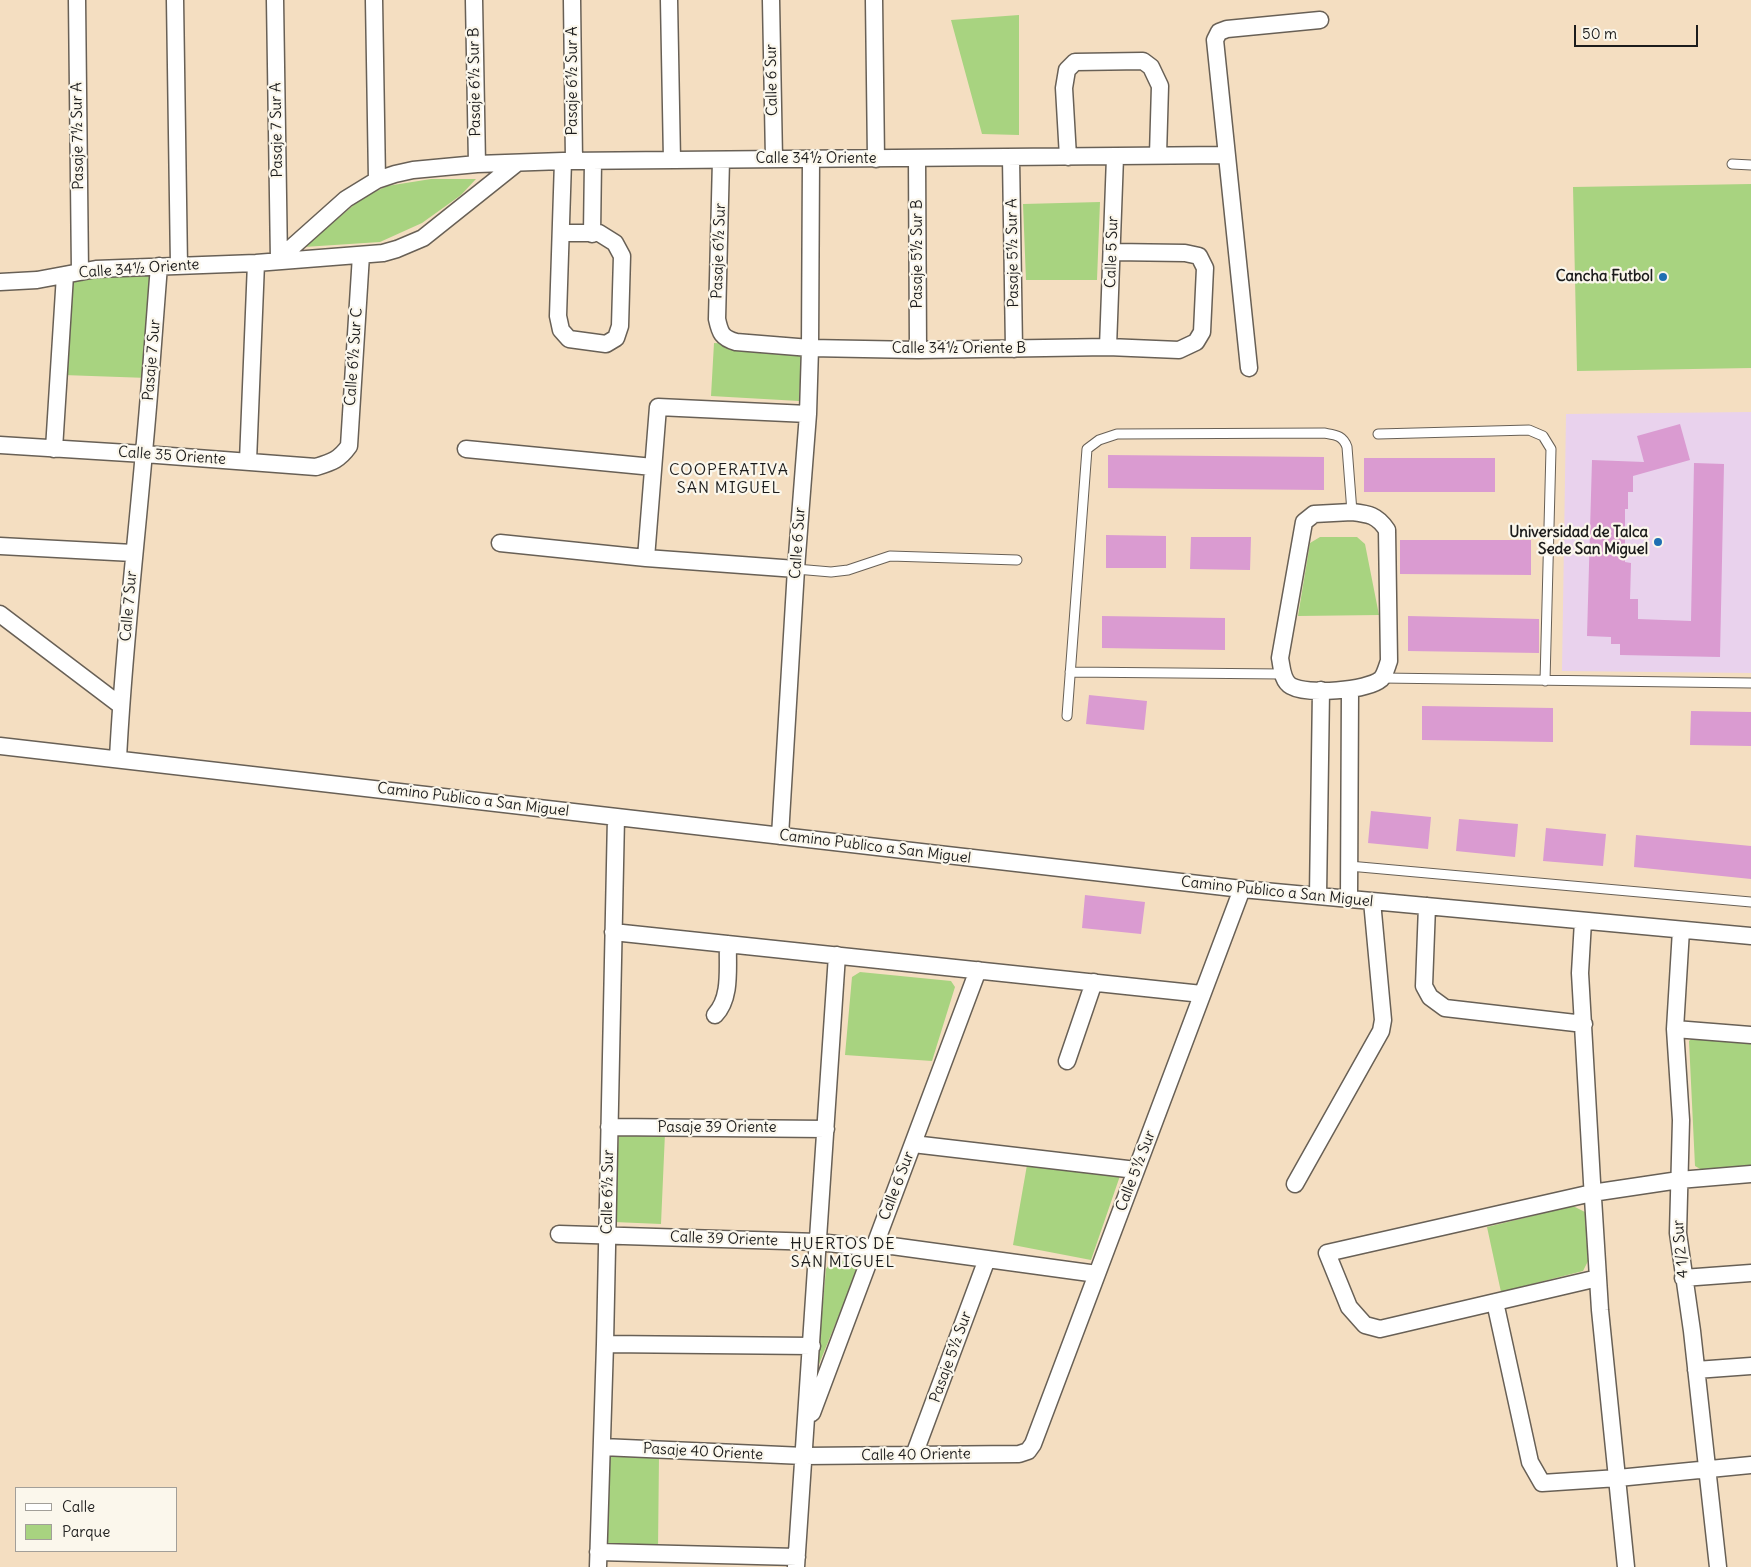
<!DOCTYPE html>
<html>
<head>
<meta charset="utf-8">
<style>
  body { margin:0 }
  #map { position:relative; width:1751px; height:1567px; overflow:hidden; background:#f4dec1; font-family:Delius,sans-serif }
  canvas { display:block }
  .legend { position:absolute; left:15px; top:1487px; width:162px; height:65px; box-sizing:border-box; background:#fbf7ec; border:1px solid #a29f99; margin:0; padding:6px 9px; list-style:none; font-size:15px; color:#1c1c1c }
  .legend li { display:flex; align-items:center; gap:10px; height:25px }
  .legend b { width:25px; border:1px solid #a29f99 }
  .scale { position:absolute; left:1574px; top:25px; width:124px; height:22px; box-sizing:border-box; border:2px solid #1c1c1c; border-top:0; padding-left:6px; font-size:15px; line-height:18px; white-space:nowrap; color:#1c1c1c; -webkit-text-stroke:4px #fbf7ec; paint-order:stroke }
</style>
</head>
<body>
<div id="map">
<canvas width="1751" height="1567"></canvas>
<ul class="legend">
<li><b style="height:6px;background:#fff"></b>Calle</li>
<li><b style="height:14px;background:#a8d380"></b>Parque</li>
</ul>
<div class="scale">50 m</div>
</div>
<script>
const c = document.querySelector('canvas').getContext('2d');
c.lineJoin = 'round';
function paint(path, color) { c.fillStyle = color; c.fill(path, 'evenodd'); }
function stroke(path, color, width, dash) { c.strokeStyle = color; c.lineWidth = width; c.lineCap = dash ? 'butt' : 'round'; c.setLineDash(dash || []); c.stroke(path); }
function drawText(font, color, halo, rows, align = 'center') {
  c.font = font + ' Delius,sans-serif'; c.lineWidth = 4.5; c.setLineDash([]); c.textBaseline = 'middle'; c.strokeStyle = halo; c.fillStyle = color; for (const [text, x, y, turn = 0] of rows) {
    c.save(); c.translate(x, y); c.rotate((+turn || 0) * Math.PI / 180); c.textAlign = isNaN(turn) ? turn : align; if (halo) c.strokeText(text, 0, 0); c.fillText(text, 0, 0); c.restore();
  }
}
const built = new Path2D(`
  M1751 412V673L1562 671 1566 414Z`);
const green = new Path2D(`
  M1019 15V135L982 134 951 20Z
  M431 179H476L461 195 422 223 380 242 304 247 362 198 387 186Z
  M1751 184V368L1577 371 1573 187Z
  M1100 202 1097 280H1026L1023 204Z
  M152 269 148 378 63 375 69 276Z
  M714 343 802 348 799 401 711 396Z
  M1320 537H1357L1365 544 1379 615 1298 616 1310 543Z
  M860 972 951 981 955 987 932 1061 845 1055 852 977Z
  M1694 1036 1751 1043V1165L1702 1170 1695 1166 1689 1041Z
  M619 1131 665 1133 661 1224 614 1222Z
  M1027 1165 1121 1173 1091 1260 1013 1245Z
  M1573 1206 1585 1212 1588 1261 1583 1271 1501 1292 1487 1227Z
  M833 1259 854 1263 857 1271 817 1369 826 1269Z
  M606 1453 659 1456 658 1549 603 1548Z`);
const building = new Path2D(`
  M1680 424 1690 460 1633 476V492H1628V509H1625V562L1631 563 1630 599H1638V619L1691 621 1694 463 1724 464 1720 657 1620 655V644H1611V637L1587 636 1592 460 1644 462 1637 436Z
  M1108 455 1324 457V490L1108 488Z
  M1364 458H1495V492H1364Z
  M1106 535 1166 536V568H1106Z
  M1191 537H1251L1250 570 1190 569Z
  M1400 540H1531V575L1400 574Z
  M1102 616 1225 618V650L1102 648Z
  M1408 616 1539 619V653L1408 651Z
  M1089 695 1147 701 1144 730 1086 724Z
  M1422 706 1553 708V742L1422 740Z
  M1691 711 1751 712V746L1690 745Z
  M1371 811 1431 817 1428 849 1368 843Z
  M1459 819 1518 824 1515 857 1456 851Z
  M1546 828 1606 834 1603 866 1543 861Z
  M1636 835 1751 846V879L1634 867Z
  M1085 895 1145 902 1141 934 1082 928Z`);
const lane = new Path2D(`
  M1732 164 1751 165
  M1378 434 1529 430 1543 436 1551 449 1545 681
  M796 569 831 572 848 570 890 556 1017 560
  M1070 672 1282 674
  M1382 678 1751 683
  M1067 716 1087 449 1099 440 1117 434 1324 433C1335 435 1343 435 1347 447L1352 512
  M1349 866 1751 902`);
const street = new Path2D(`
  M77 0 80 272
  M175 0 179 266
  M275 0 279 261
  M374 0 377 180
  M474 0 477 164
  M572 0 574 161
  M669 0 672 160
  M771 0 774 159
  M874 0 876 159
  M1068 157 1064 88 1067 70 1075 62 1143 61 1151 67 1160 86 1158 155
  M917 158 918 350
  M1011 158 1014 349
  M721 160 717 319C720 333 722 338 736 342L810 348 918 350 1108 347 1179 350 1196 342 1202 332 1205 268 1199 256 1185 253 1113 252
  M562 233H599L615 243 622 256 620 326 616 338 606 344 569 339 561 330 558 316 563 161
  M592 234 593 161
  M279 261 290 249 346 199 377 180 395 174 413 170 477 164 563 161 1227 155
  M0 282 37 280 96 269 256 263 383 253 397 249 423 238 517 163
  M1108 347 1115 157
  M1249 368 1215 40 1219 32 1227 29 1320 20
  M0 445 144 454 316 467C332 462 339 460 349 446L361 255
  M54 449 65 275
  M466 449 653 467
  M248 461 256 263
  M1352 512C1369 514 1377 515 1387 530L1389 661C1387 666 1385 675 1381 679 1367 691 1307 695 1291 686 1282 681 1282 668 1280 658L1304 522 1314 514Z
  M500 543 646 558 796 569
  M0 546 133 553
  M646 558 658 407 808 414
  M0 614 120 705
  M0 746 1242 889 1751 936
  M118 759C123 656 135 555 144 452 150 390 154 328 159 266
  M780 836 796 569 808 414 810 348 811 159
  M1318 896 1321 690
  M1349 899 1350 690
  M1427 906 1424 986 1430 997 1445 1008 1584 1024
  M1583 921 1580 973 1592 1182 1600 1310 1626 1567
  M1681 930 1675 1029 1681 1120 1678 1233 1692 1331 1718 1567
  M613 932 1202 994
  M715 1015C732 997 727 967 728 944
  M1675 1029 1751 1035
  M1067 1061 1094 982
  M609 1127 826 1129
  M913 1144 1136 1170
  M1295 1184 1381 1031 1383 1020 1372 901
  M559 1234 818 1242 874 1248 892 1246 1097 1274
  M1598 1278 1380 1329 1365 1325 1349 1307 1327 1253 1592 1193 1679 1180 1751 1174
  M1683 1278 1751 1273
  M1495 1302 1530 1462 1542 1483 1618 1478 1751 1465
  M605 1344 812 1346
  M1696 1370 1751 1366
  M812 1413 978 970
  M602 1447 804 1456 1019 1454 1028 1451 1033 1444 1242 889
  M914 1455 987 1259
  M598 1552 797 1557
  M598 1567 605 1344 616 817
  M796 1567 837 955`);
const markers = [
  [1663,277,5,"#1f6fb2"],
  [1658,542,5,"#1f6fb2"]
];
const streetNames = [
  ["Calle 6 Sur",772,80,-91],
  ["Pasaje 6½ Sur A",573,81,-90],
  ["Pasaje 6½ Sur B",475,82,-91],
  ["Pasaje 7 Sur A",277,130,-91],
  ["Pasaje 7½ Sur A",78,136,-91],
  ["Calle 34½ Oriente",816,159],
  ["Pasaje 6½ Sur",719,251,-88],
  ["Calle 5 Sur",1112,252,-88],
  ["Pasaje 5½ Sur A",1013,253,-91],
  ["Pasaje 5½ Sur B",918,254,-90],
  ["Calle 34½ Oriente",139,269,-4],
  ["Calle 34½ Oriente B",959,349],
  ["Calle 6½ Sur C",354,357,-86],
  ["Pasaje 7 Sur",152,360,-85],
  ["Calle 35 Oriente",172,456,4],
  ["Calle 6 Sur",798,543,-86],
  ["Calle 7 Sur",129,606,-85],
  ["Camino Publico a San Miguel",473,800,7],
  ["Camino Publico a San Miguel",875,847,7],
  ["Camino Publico a San Miguel",1277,892,6],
  ["Pasaje 39 Oriente",717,1128],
  ["Calle 5½ Sur",1136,1171,-69],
  ["Calle 6 Sur",897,1186,-69],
  ["Calle 6½ Sur",608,1192,-89],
  ["Calle 39 Oriente",724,1239,2],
  ["4 1/2 Sur",1681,1249,-95],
  ["Pasaje 5½ Sur",951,1357,-70],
  ["Pasaje 40 Oriente",703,1452,3],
  ["Calle 40 Oriente",916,1455,-1]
];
const poiNames = [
  ["Cancha Futbol",1653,277],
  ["Universidad de Talca",1648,533],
  ["Sede San Miguel",1648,550]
];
const neighbourhoodNames = [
  ["COOPERATIVA",729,470],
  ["SAN MIGUEL",729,488],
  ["HUERTOS DE",843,1244],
  ["SAN MIGUEL",843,1262]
];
paint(built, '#e9d2ed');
paint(green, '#a8d380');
paint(building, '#da9bd1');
stroke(lane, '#686056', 11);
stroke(street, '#686056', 19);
stroke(lane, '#fff', 9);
stroke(street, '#fff', 16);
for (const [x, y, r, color] of markers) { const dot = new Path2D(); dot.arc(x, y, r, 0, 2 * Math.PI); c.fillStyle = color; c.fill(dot); stroke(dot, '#fbf7ec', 2); }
drawText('15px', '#1c1c1c', '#fbf7ec', streetNames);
drawText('bold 15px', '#1c1c1c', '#fbf7ec', poiNames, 'right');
c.letterSpacing = '1px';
drawText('16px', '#1c1c1c', '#fbf7ec', neighbourhoodNames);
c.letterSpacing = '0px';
</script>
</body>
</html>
